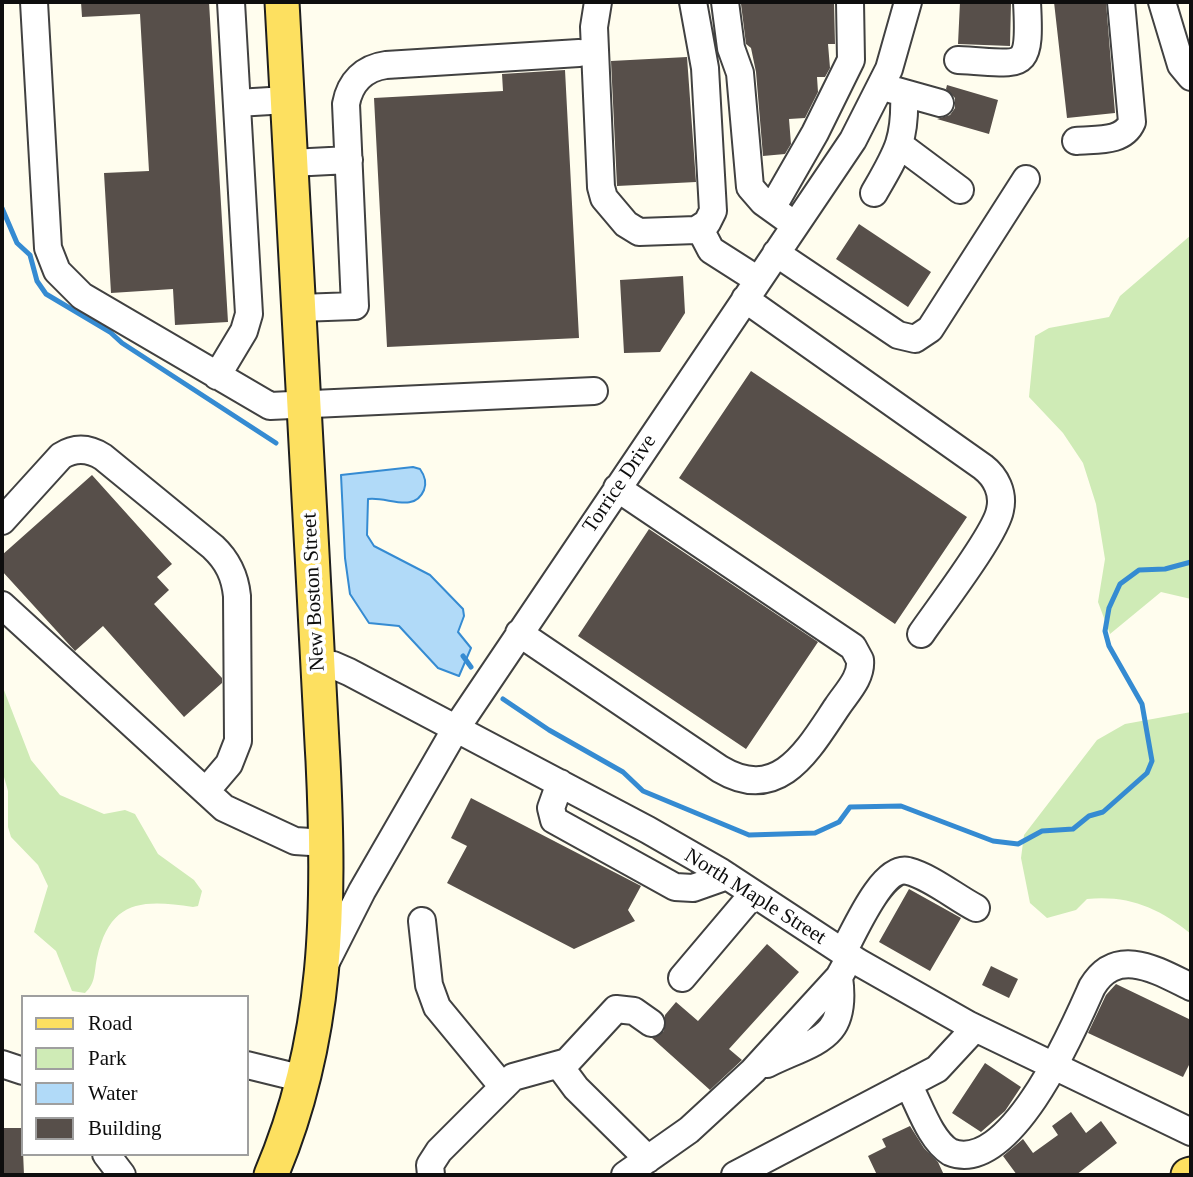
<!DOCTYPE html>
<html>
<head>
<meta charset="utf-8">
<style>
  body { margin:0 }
  #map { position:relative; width:1193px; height:1177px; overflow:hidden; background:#fffdee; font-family:Georgia,serif }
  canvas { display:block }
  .frame { position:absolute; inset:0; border:4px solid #0e0e0e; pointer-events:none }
  .legend { position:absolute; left:21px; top:995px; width:228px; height:161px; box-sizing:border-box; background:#fff; border:2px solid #9f9f9f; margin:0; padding:9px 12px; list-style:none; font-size:21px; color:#0e0e0e }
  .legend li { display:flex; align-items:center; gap:14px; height:35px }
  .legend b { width:35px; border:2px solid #9f9f9f }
</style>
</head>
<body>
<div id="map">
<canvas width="1193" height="1177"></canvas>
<div class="frame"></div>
<ul class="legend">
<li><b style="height:9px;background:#fde060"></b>Road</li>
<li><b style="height:19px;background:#cfebb6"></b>Park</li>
<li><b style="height:19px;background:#b1daf8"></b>Water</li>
<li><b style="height:19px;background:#574f4a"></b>Building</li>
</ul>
</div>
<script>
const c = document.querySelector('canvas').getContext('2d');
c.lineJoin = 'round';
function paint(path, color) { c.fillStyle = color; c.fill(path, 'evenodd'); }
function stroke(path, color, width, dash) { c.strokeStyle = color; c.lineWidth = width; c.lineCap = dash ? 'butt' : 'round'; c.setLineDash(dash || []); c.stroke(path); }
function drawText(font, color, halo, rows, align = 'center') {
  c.font = font + ' Georgia,serif'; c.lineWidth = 7; c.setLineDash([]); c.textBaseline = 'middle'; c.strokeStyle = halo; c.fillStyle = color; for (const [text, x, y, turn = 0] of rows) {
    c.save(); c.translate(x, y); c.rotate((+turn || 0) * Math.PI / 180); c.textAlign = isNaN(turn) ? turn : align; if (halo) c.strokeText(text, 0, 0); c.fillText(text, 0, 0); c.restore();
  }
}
const green = new Path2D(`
  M1191 235V599L1161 592 1110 634 1098 602 1105 559 1096 504 1083 463 1063 433 1029 397 1035 336 1049 328 1109 317 1120 296Z
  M2 685 31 760 60 795 104 814 125 810 135 814 158 854 194 880 202 891 198 906 193 907C140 899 110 901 97 958 94 972 96 983 85 993L72 991 56 951 34 932 48 886 38 865 11 837 8 827V791L2 770Z
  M1191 712V934C1159 908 1129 895 1087 899L1076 910 1047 918 1030 903 1021 858 1024 835 1097 740 1125 724Z`);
const water = new Path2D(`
  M413 467 420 469C425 476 427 482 424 490 414 514 387 496 368 499L367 535 374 546 430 575 463 609 464 616 458 632 471 648 459 676 438 668 399 626 369 623 350 594 345 558 341 475Z`);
const stream = new Path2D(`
  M2 208 17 243 30 255 37 281 46 294 110 332 122 343 276 443
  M463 656 471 667
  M503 699 549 730 623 772 643 791 749 835 815 833 839 822 850 807 901 806 993 841 1018 844 1042 831 1073 829 1089 816 1103 812 1147 773 1152 761 1142 704 1109 646 1105 631 1109 608 1120 584 1139 570 1165 569 1191 562`);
const building = new Path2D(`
  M81 2H209L228 322 175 325 173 289 111 293 104 173 149 171 140 14 82 17Z
  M791 2H834L835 44H828L830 68 825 77H817L818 92 805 118 789 119 791 144 785 154 763 156 756 72 751 48 746 44 741 4Z
  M960 2H1011L1010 46 958 44Z
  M1054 2H1106L1115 113 1067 118Z
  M687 57 696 182 617 186 611 61Z
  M565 70 579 338 387 347 374 98 503 91 502 74Z
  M947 85 998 100 989 134 937 119 950 115 955 108V98L946 89Z
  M859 224 931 272 908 307 836 259Z
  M683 276 685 313 660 352 624 353 620 280Z
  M751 371 967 517 895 624 679 478Z
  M92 475 172 564 157 577 169 590 154 604 222 678V683L184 717 103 626 75 651 2 571V555Z
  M649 529 818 642 746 749 578 636Z
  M471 798 641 886 628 910 635 921 574 949 447 883 467 846 451 838Z
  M909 889 961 918 930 971 879 942Z
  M767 944 799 972 729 1049 742 1060 710 1090 652 1038 664 1031 665 1015 676 1002 698 1021Z
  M991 966 1018 979 1009 998 982 985Z
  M1116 984 1191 1020V1061L1183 1077 1088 1033 1106 995Z
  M985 1063 1021 1087 1005 1111 981 1132 952 1113Z
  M1071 1112 1086 1133 1101 1121 1117 1143 1076 1175H1017L1003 1156 1023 1139 1033 1153 1058 1135 1052 1126Z
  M910 1126 924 1148 938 1162 944 1175H877L868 1156 886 1147 882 1139Z
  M2 1128H22L24 1175H2Z`);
const minor = new Path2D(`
  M34 2 48 248 57 271 82 296 270 406 594 391
  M598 2 594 27 601 187 604 198 626 224 639 232 696 230 707 223 713 211 705 68 693 2
  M725 2 731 48 740 73 750 187 763 202 795 225
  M1162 2 1181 65 1191 77
  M958 60C1024 63 1031 75 1027 2
  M890 89 940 103
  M237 103 287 100
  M1076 141C1096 139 1123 143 1132 122L1121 2
  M901 146 960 190
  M291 163 349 160
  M874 193C897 153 906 140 904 93
  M772 208 815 133 851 60 850 2
  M700 229 711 250 758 280
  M776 253 898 335 915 339 930 329 1026 179
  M745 299 983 467C996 477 1004 493 1000 510 996 534 938 609 921 634
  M299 308 355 306 346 104C350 82 364 68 386 65L579 53
  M217 376 244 331 249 314 231 2
  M2 521 61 456C75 447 89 448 103 457L213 547C228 561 235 576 237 596L238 741 229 764 206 791
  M2 605 224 808 295 841 326 843
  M519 633 720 769C779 804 808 750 837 707 846 693 862 678 860 660L853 647 617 488
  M318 664 333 665 349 672 648 830 721 872 858 962 969 1025 1191 1132
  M560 783 551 808 554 820 675 887 693 888 727 876
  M422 921 429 985 437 1007 503 1087
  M843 952C854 933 882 865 908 871 931 877 955 897 976 908
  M325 964 362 891 455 730 853 140 889 69 908 2
  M682 978 753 894
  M2 1064 23 1071
  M767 1064C816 1040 848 1040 839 977
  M247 1065 304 1079
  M559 1065 576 1088 648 1159
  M908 1084C919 1104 930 1140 950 1152 1011 1177 1075 1025 1092 987 1117 945 1158 971 1191 987
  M106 1154 122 1175
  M431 1175 430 1165 439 1151 513 1077 567 1062 616 1009 634 1011 651 1023
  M625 1175 689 1130 753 1071 839 977 850 957
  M735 1175 937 1069 975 1028`);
const major = new Path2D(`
  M271 1175C329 1039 330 906 323 761 319 692 316 623 312 553 302 370 292 186 282 2
  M1188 1175 1191 1174`);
const streetNames = [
  ["Torrice Drive",620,484,-56],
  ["New Boston Street",314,592,-93],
  ["North Maple Street",755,897,32]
];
paint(green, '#cfebb6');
paint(water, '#b1daf8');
stroke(water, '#358bd2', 2);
stroke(stream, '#358bd2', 5);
paint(building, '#574f4a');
stroke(minor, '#414141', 30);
stroke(major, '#1f1f1f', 37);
stroke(minor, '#fff', 26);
stroke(major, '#fde060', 33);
drawText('21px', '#0e0e0e', '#fff', streetNames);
</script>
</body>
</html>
